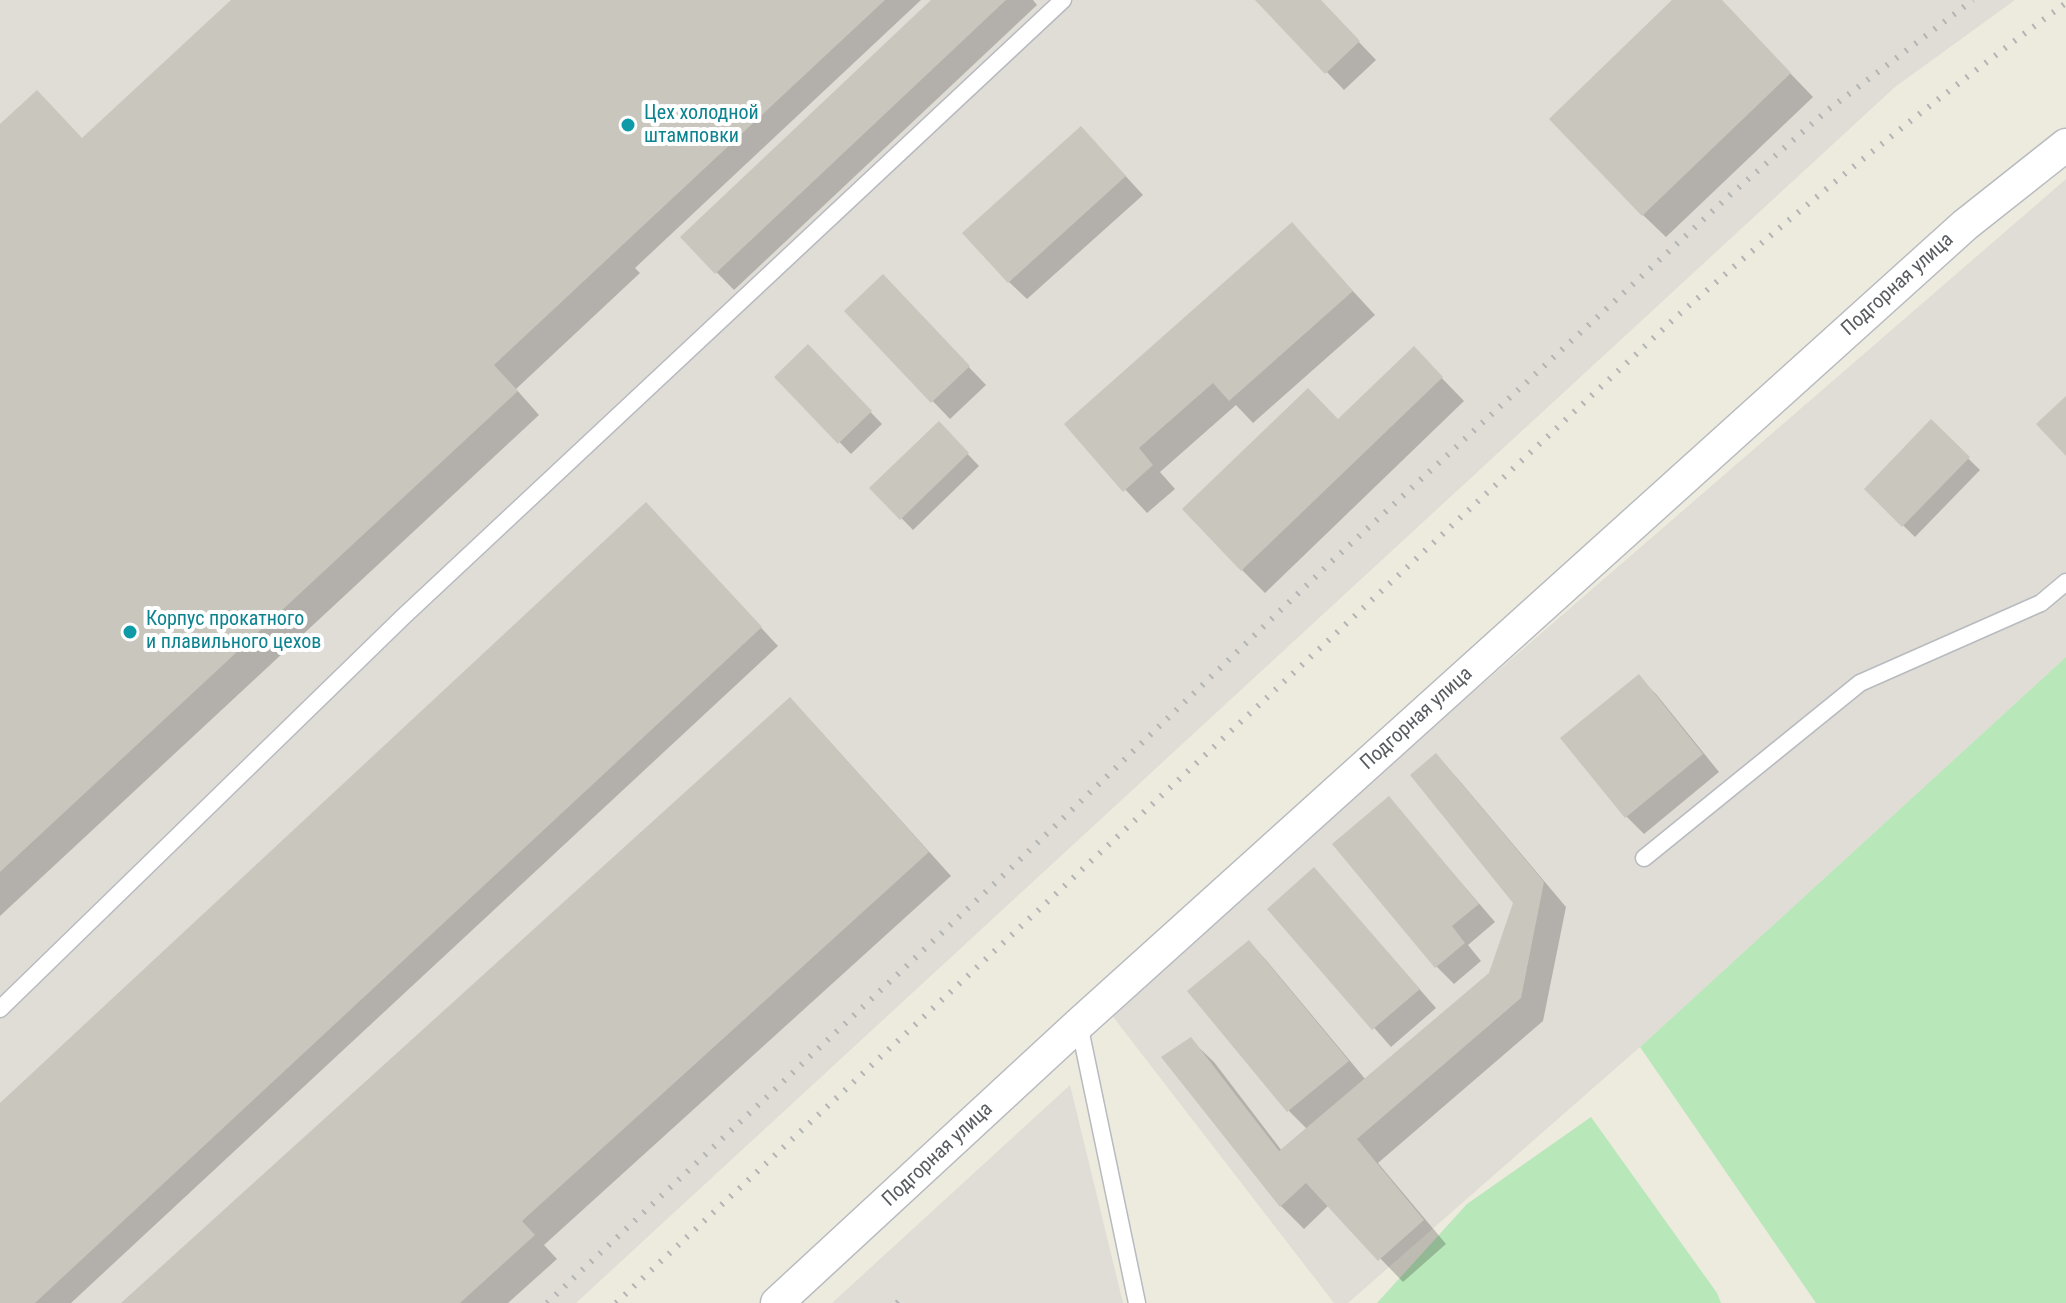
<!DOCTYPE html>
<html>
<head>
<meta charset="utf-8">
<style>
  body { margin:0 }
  canvas { display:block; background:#edeade }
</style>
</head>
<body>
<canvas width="2066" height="1303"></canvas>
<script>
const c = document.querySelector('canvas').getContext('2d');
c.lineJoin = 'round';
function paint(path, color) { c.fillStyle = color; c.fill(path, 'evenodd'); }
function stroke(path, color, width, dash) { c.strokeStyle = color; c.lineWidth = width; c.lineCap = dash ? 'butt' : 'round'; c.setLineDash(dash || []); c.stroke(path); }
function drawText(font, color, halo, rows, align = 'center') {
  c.font = font + ' "Roboto Condensed",sans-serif'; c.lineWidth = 8; c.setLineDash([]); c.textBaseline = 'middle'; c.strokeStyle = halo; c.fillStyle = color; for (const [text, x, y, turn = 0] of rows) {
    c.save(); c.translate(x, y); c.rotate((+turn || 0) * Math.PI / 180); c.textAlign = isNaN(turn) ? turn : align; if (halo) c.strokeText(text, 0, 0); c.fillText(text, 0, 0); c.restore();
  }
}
const industrial = new Path2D(`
  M0 0H2015L1895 87 576 1303H0Z
  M2066 179V657L1640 1047 1348 1303H1334L1107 1009Z
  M1070 1085 1123 1303H832Z`);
const green = new Path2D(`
  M2066 657V1303H1816L1640 1047Z
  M1591 1117 1717 1293 1721 1303H1377L1467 1204Z`);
const shadow = new Path2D(`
  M234 0H921L635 268 640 273 516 389 539 415 0 916V127L83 140Z
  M934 0H1033L1037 5 734 290 682 237Z
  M1258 0H1319L1376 60 1344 90Z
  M1675 0H1720L1813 97 1666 237 1643 215Z
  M1099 147 1143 195 1027 299 1009 282Z
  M1292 225 1375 315 1253 423 1236 405 1160 472 1175 489 1147 513 1066 425Z
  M900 295 986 385 950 419 846 311Z
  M808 347 882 424 851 454 777 377Z
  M1436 372 1464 401 1265 593 1242 570 1338 421Z
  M1931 422 1980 470 1915 537 1866 489Z
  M939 424 979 466 913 530 872 488Z
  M664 523 778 646 71 1303H0V1106Z
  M1638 677 1656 694 1719 772 1644 834 1626 816Z
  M813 723 951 876 544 1245 557 1259 508 1303H124Z
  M1436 756 1458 779 1566 907 1543 1021 1378 1163 1446 1244 1403 1282 1329 1205 1304 1229 1281 1206 1191 1040 1214 1062 1282 1151 1308 1130 1289 1111 1249 942 1266 960 1366 1080 1491 974 1515 902Z
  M1389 799 1495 922 1468 945 1481 961 1454 984 1436 966Z
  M1331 888 1436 1008 1391 1047 1270 909Z`);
const building = new Path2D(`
  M231 0H885L494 365 518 391 0 872V124L37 90 82 138Z
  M931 0H1006L715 274 680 237Z
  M1255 0H1321L1360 41 1325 74Z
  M1672 0H1722L1791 73 1642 216 1549 119Z
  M1081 126 1126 176 1008 283 962 233Z
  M1292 222 1353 291 1229 401 1213 383 1139 448 1153 465 1123 492 1064 424Z
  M883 274 970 366 931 403 844 311Z
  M808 344 872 411 838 444 774 377Z
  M1414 346 1443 377 1241 571 1182 509 1308 388 1338 419Z
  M2066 396V456L2036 424Z
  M1931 419 1970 457 1902 527 1864 489Z
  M939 421 969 453 900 520 869 488Z
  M646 502 762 627 35 1303H0V1103Z
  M1639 674 1703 754 1625 818 1560 738Z
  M790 697 929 852 522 1221 535 1235 460 1303H121Z
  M1436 753 1544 882 1521 998 1357 1139 1424 1220 1378 1261 1306 1183 1280 1207 1161 1057 1191 1037 1279 1151 1489 973 1513 903 1410 775Z
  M1389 796 1479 904 1452 926 1465 943 1435 968 1332 844Z
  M1314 867 1420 989 1372 1030 1267 909Z
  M1249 940 1349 1061 1287 1112 1187 991Z`);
const lane = new Path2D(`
  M1644 858 1860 683 2041 603 2066 582
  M0 1009 404 616 1063 0
  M1079 1024 1137 1303`);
const street = new Path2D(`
  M777 1303 1079 1024 1965 225 2066 145`);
const rail = new Path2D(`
  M547 1303 1010 869 1331 562 1730 195 1829 109 1973 0
  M616 1303 1675 318C1801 207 1930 102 2066 3
  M897 1303 901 1299`);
const markers = [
  [628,125,8,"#0f9aa8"],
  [130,632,8,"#0f9aa8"]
];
const cultureNames = [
  ["Цех холодной",644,114],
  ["штамповки",644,137],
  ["Корпус прокатного",146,620],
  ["и плавильного цехов",146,643]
];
const streetNames = [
  ["Подгорная улица",1898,285,-42],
  ["Подгорная улица",1417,719,-42],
  ["Подгорная улица",938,1155,-43]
];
paint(industrial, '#e0ddd6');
paint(green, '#b8e7b9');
paint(shadow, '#0003');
paint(building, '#c9c6be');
stroke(lane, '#b7babf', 19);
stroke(street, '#b7babf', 35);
stroke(lane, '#fff', 16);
stroke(street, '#fff', 32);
stroke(rail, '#b3b4b4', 6, [2, 10]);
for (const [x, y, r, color] of markers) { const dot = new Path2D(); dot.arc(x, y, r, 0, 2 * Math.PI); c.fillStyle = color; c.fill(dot); stroke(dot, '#fff', 3); }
drawText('20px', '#0d838f', '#fff', cultureNames, 'left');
drawText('20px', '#585c61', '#fff', streetNames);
</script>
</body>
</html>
